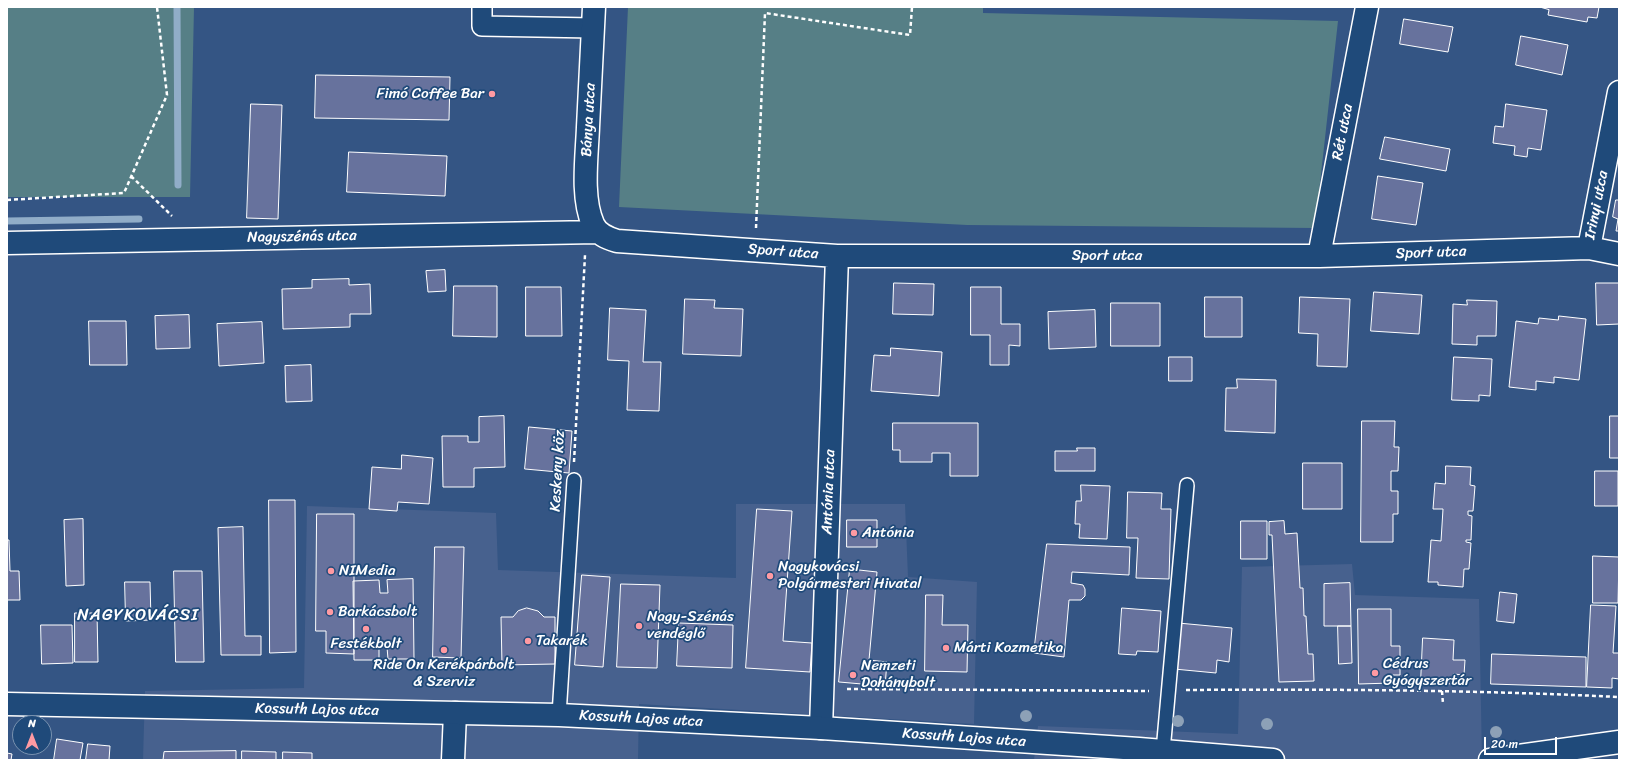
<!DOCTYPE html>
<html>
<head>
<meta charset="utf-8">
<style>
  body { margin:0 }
  #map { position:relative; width:1626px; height:767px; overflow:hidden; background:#345584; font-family:Sriracha,sans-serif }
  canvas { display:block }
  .frame { position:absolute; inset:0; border:8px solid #fff; pointer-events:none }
  .north { position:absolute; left:12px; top:715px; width:40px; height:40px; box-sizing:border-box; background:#1f4a7a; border:1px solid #7992af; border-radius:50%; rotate:0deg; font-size:11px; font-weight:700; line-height:16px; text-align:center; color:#fff }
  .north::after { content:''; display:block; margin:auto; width:14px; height:18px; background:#ff9aa2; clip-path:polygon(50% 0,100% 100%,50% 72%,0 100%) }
  .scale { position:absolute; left:1484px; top:737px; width:73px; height:18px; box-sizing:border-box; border:2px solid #fff; border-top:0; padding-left:5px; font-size:12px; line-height:14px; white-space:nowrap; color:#fff; -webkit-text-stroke:3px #1f4a7a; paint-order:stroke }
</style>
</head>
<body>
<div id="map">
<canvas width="1626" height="767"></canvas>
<div class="frame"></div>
<div class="north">N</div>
<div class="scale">20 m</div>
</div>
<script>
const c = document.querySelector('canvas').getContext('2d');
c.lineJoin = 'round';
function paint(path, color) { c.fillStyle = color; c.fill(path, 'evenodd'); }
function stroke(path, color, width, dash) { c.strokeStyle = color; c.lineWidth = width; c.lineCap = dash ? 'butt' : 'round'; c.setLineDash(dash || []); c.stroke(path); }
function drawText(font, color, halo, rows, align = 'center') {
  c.font = font + ' Sriracha,sans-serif'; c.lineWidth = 3.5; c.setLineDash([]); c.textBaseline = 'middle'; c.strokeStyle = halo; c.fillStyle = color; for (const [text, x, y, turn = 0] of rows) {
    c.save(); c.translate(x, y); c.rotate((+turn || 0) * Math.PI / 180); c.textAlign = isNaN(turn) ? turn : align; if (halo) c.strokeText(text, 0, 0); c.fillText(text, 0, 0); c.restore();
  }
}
const built = new Path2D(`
  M736 504H905L908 577 977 582 974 724 639 704 638 760H143L145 691 304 688 307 506 496 513 498 570 736 578Z
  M1352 564 1355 595 1479 599 1482 760H1034L1038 726 1238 734 1242 567Z`);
const green = new Path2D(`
  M7 7H194L190 197H7Z
  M628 7H983V13L1338 21 1315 228 967 225 619 207Z`);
const stream = new Path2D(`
  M177 7 178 185
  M7 221 139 219`);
const building = new Path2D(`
  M1540 7H1599L1597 18 1588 17 1587 22 1548 15 1549 10Z
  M1404 19 1453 27 1448 52 1400 44Z
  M1521 36 1568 45 1562 75 1516 65Z
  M316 75 450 77 449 120 315 118Z
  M251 104 282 105 278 219 247 218Z
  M1506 104 1547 110 1541 150 1528 148 1527 157 1514 155 1515 146 1493 143 1495 126 1503 127Z
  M1385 137 1450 149 1446 171 1380 159Z
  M349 152 447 156 445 196 347 192Z
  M1378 176 1423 183 1416 225 1372 219Z
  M1616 200H1619V231H1616L1618 219 1613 217Z
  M445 270 446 291 428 292 426 271Z
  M349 279V285L370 284 371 314H350V327L283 329 282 289 312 288V280Z
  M894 283 934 284 933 315 893 314Z
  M1596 283H1619V324L1597 325Z
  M454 286H497V337L453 336Z
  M526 287H561L562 336H526Z
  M971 287H1001V324H1020V346L1009 345V365H990V335H971Z
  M1374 292 1422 295 1419 334 1371 331Z
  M1205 297H1242V337H1205Z
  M1300 297 1350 299 1347 367 1317 366 1318 334 1299 333Z
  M685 299 715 300 714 308 743 309 741 356 683 354Z
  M1467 300 1497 301 1496 336H1477V345L1452 344 1453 304 1467 305Z
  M1111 303H1160V346H1111Z
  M610 308 646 310 643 362H661L659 411 627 410 629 361 608 360Z
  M1095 310 1096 347 1049 349 1048 312Z
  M189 315 190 348 156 349 155 316Z
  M1559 316 1586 319 1579 380 1554 377V383L1536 381V390L1509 387 1516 321 1538 324 1539 318 1558 320Z
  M89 321H126L127 365H90Z
  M262 322 264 363 219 366 217 324Z
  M891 348 942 352 939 396 871 391 874 355 890 356Z
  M1169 357H1192V381H1169Z
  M1454 357 1492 359 1490 396 1479 395V401L1452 400Z
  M311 365 312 401 286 402 285 366Z
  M1237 379 1276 380 1275 433 1225 431 1226 388H1237Z
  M504 416 505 467 474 468V487H443L442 436H468V442H479V417Z
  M1610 416H1619V458H1610Z
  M1362 421H1395L1394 447H1399L1398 471H1391V491H1398V514H1393V542H1361Z
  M893 423H978V476H950V453H932V462H900V450H893Z
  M529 427 572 431 569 473 525 469Z
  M1077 448H1095V471H1055V451H1077Z
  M402 455 433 458 429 504 398 502 397 511 369 509 372 467 401 469Z
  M1303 463H1342V509H1303Z
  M1446 466 1471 467 1470 485 1475 486 1473 511H1468V515L1472 516 1471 540H1466V542L1471 543 1469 569H1464L1463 587 1438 585V582H1428L1431 540 1441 541 1443 509H1433L1435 483 1445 484Z
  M1595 471H1618V506H1595Z
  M1081 485 1110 486 1107 539 1079 538 1080 524H1075L1076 501H1081Z
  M1128 492 1162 493 1161 509H1171L1169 579 1136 578 1138 538H1127Z
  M269 500H295L296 652 270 653Z
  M757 509 792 511 783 641 812 643 810 672 746 668Z
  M317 514H354V654L326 653V631H316Z
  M83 519 84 585 66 586 64 520Z
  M847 520H877V547H847Z
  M1241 521H1267V559H1241Z
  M1284 521 1285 534 1297 533 1300 588H1303L1304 616H1306L1308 654H1313L1314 681 1279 682 1272 535H1269V522Z
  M243 527 245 636H261V655H221L218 528Z
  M7 540H9L10 571H19L20 600H7Z
  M1047 544 1130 547 1129 575 1072 572 1071 583 1083 585 1085 589V596L1081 600H1069L1064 657 1034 653Z
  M435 547H464L461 658 433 657Z
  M1593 556 1619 557 1618 603H1593Z
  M850 569 877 572 869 660 887 662 885 686 839 682Z
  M174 571H202L204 662H176Z
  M582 575 610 577 603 667 575 665Z
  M413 579 414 659H388L387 647H379V660H354L353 581 379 580 380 593H388L387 580Z
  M125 582H150L151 620 126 621Z
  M1350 583 1351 626H1324V584Z
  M621 584 660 585 657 668 617 667Z
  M1500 592 1517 594 1514 623 1497 621Z
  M926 595H943L942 625H968L967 672 925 671Z
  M1591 605 1616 606 1613 653H1619V679L1612 678V688L1587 687Z
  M527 608 538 611 544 617H555V664L502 665 501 617H513L518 611Z
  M1122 608 1161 611 1158 652 1137 651 1136 655 1119 654Z
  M1358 609H1391V646H1400V675H1392V683L1359 684Z
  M75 613H97L98 662H75Z
  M679 623 733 625 732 668 677 666Z
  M1178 623 1232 628 1229 662 1217 660 1216 673 1174 669Z
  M41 625H72L73 663 42 664Z
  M1338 626H1351L1352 663 1339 664Z
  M1423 638 1454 640 1453 660H1465L1464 675 1453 674 1452 684 1421 682Z
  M1492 654 1586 657V687L1491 684Z
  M57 739 83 743 80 760H54Z
  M88 744 110 746 109 760H86Z
  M236 751V760H163L164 752Z
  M242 751 276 752V760H242Z
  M283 752 312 753V760H283Z
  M7 753 12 754 11 760H7Z`);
const path = new Path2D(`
  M131 176 172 216
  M7 200 124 193 167 95 157 7
  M756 228 765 13 910 35 912 7
  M574 462 585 255
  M847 689 1149 691
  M1186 690C1331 689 1475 690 1619 697
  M1442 691 1443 704`);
const service = new Path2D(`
  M559 715 574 480
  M1163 751 1187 485`);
const pedestrian = new Path2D(`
  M482 7V26L593 28`);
const minor = new Path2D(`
  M594 7C592 47 590 87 588 127 587 156 581 197 593 224 597 234 607 238 617 241L837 256H1319L1589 248 1619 254
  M7 243 597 232
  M1589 248 1619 92
  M1319 256 1367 7
  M821 728 837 256
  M453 760 455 713`);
const tertiary = new Path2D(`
  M7 704 559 715 821 728 1139 749 1273 760
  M1490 760 1619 742`);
const trees = [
  [1026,716],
  [1178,721],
  [1267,724],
  [1496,732]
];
const markers = [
  [492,94,4,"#ff9aa2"],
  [854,533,4,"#ff9aa2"],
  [331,571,4,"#ff9aa2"],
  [770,576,4,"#ff9aa2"],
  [330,612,4,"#ff9aa2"],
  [639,626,4,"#ff9aa2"],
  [366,629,4,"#ff9aa2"],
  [528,641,4,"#ff9aa2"],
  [946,648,4,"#ff9aa2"],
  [444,650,4,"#ff9aa2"],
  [1375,673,4,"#ff9aa2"],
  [853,675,4,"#ff9aa2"]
];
const poiNames = [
  ["Fimó Coffee Bar",484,94,"right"],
  ["Antónia",862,533],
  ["Nagykovácsi",778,567],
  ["Polgármesteri Hivatal",778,584],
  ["NIMedia",339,571],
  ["Barkácsbolt",338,612],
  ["Nagy-Szénás",647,617],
  ["vendéglő",647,634],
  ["Takarék",536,641],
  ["Festékbolt",366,644,"center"],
  ["Márti Kozmetika",954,648],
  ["Cédrus",1383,664],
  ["Gyógyszertár",1383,681],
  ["Ride On Kerékpárbolt",444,665,"center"],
  ["& Szerviz",444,682,"center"],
  ["Nemzeti",861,666],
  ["Dohánybolt",861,683]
];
const streetNames = [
  ["Bánya utca",589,120,-87],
  ["Rét utca",1343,132,-79],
  ["Irinyi utca",1597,205,-79],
  ["Nagyszénás utca",302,237,-1],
  ["Sport utca",783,252,4],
  ["Sport utca",1431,253,-2],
  ["Sport utca",1107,256],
  ["Keskeny köz",558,471,-87],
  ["Antónia utca",829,492,-88],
  ["Kossuth Lajos utca",317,710,1],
  ["Kossuth Lajos utca",641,719,3],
  ["Kossuth Lajos utca",964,738,4]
];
const quarterNames = [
  ["NAGYKOVÁCSI",138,616]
];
paint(built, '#47618e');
paint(green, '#567f86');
stroke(stream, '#91adc8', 7);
paint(building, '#67729d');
stroke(building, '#fff', 1);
stroke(service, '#fff', 16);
stroke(pedestrian, '#fff', 22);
stroke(minor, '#fff', 25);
stroke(tertiary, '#fff', 25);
stroke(path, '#fff', 2.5, [4, 3]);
stroke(service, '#1f4a7a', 13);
stroke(pedestrian, '#1f4a7a', 19);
stroke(minor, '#1f4a7a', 22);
stroke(tertiary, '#1f4a7a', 22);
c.fillStyle = '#8da1b7';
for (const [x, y] of trees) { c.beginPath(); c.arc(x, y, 6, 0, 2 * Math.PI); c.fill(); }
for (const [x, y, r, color] of markers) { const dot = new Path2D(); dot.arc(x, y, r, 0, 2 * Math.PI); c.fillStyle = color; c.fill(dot); stroke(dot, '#1f4a7a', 1.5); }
drawText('15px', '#fff', '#1f4a7a', poiNames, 'left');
drawText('15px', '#fff', '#1f4a7a', streetNames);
c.letterSpacing = '1px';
drawText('17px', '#fff', '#1f4a7a', quarterNames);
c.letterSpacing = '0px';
</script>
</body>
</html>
